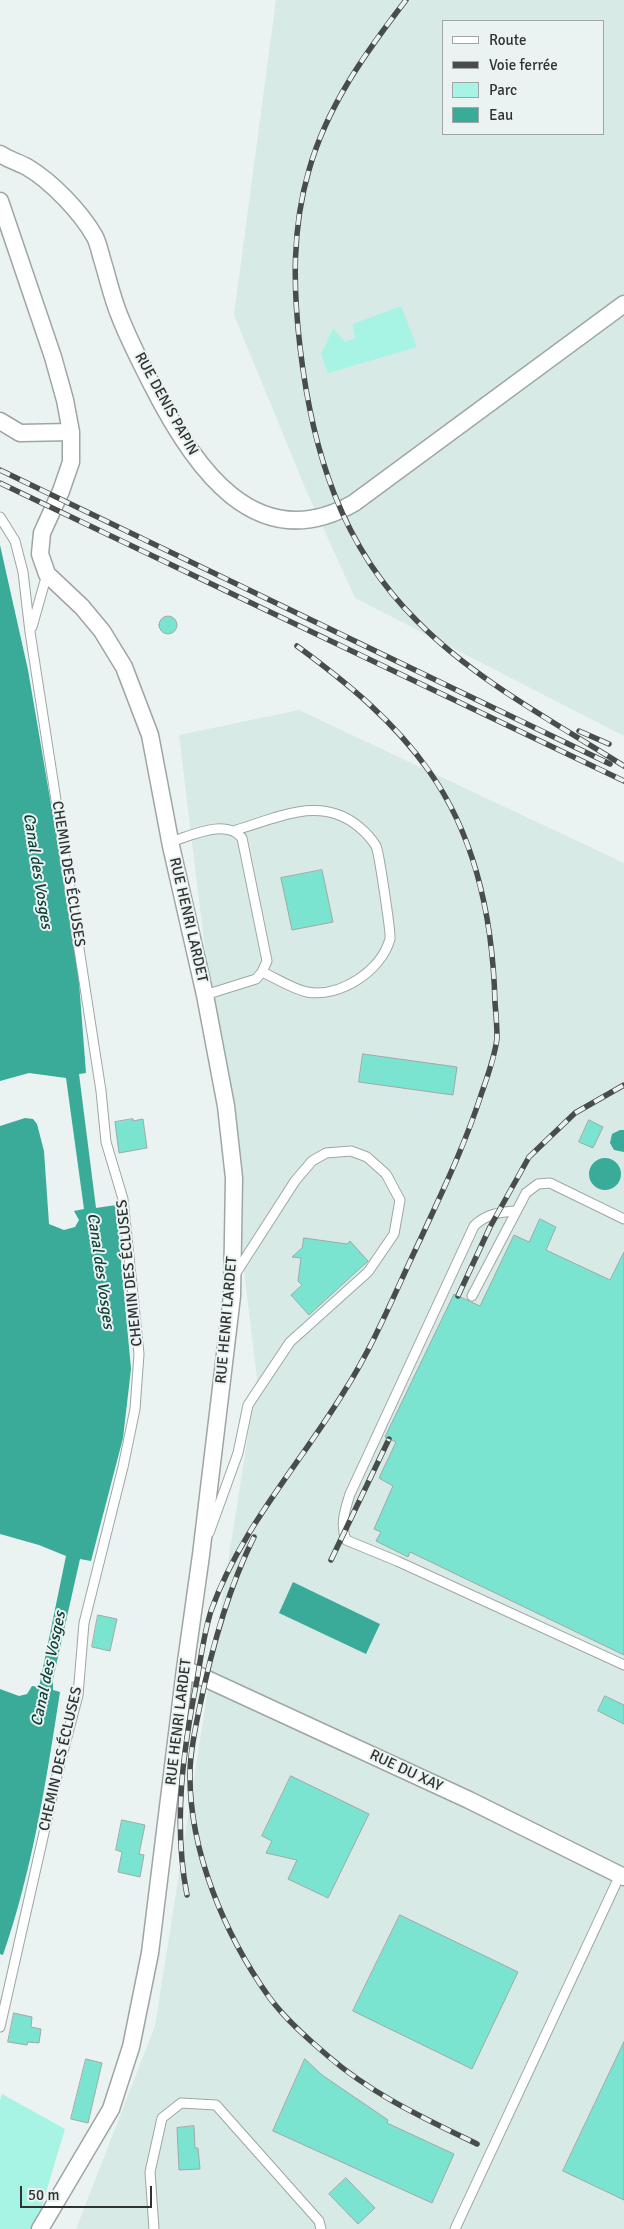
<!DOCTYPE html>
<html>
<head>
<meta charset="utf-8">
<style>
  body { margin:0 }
  #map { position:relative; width:624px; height:2229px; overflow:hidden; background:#eaf3f1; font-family:Signika,sans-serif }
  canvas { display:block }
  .legend { position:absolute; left:442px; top:20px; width:162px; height:115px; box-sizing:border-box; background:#eaf3f1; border:1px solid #9fa6a5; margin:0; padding:6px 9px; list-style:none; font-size:15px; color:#2f3332 }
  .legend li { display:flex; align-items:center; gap:10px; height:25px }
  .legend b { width:25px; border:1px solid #9fa6a5 }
  .scale { position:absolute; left:20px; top:2186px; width:132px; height:22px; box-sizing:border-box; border:2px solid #2f3332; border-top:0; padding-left:6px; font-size:15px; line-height:18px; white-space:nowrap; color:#2f3332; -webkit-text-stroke:4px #eaf3f1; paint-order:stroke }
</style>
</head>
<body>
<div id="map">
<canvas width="624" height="2229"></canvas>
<ul class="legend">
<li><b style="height:6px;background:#fff"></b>Route</li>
<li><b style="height:6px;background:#484d4c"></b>Voie ferrée</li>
<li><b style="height:14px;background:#a7f3e4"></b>Parc</li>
<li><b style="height:14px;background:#3aaa99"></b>Eau</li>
</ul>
<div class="scale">50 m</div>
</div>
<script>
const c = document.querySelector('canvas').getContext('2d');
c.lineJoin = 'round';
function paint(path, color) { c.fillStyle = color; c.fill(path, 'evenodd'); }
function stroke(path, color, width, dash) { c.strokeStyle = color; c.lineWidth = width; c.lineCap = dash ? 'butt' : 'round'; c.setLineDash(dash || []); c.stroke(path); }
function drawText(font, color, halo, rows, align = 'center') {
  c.font = font + ' Signika,sans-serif'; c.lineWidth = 4; c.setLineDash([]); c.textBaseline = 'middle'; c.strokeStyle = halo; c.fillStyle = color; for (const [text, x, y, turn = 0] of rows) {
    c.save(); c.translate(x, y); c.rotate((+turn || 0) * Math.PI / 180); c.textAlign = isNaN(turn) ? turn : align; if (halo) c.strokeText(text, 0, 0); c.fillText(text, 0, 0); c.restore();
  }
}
const built = new Path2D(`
  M276 0H624V736L355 598 306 490 234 315ZM443 21H603V134H443Z
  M299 710 624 863V2229H76L155 2026 257 1378 179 735Z`);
const green = new Path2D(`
  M401 306 417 347 328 373 321 354 333 329 345 342 355 338 353 324Z
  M2 2094 65 2129 35 2229H0V2100Z`);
const water = new Path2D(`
  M0 545 28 670 65 886 78 969 86 1073 79 1074 96 1208 116 1205 131 1369 123 1438 91 1561 80 1559 53 1679V1690L60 1692C46 1782 33 1868 3 1955L0 1954V1689L19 1696 27 1694 32 1686 39 1687 66 1556 39 1545 0 1534V1126L25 1118 33 1119 37 1124 44 1151 49 1224 64 1230 75 1227 79 1220 74 1211 84 1209 66 1078 29 1073 0 1081Z
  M620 1130H624V1152L614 1150 610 1143 612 1134Z
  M589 1174a16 16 0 1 1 32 0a16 16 0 1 1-32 0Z
  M293 1582 380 1624 366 1654 279 1613Z`);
const building = new Path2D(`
  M159 625a9 9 0 1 1 18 0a9 9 0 1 1-18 0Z
  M322 870 333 922 292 930 281 878Z
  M363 1054 457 1067 453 1095 359 1082Z
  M133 1119V1121L143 1119 147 1148 119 1153 115 1122Z
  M589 1120 603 1127 593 1148 579 1142Z
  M540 1219 556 1227 546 1250 610 1280 624 1252V1655L410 1552 408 1557 376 1541 381 1532 374 1529 393 1486 379 1478 396 1442 385 1437 454 1294 480 1306 514 1235 529 1242Z
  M304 1238 347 1244 350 1241 368 1261 309 1315 291 1295 302 1285 298 1281 301 1258 292 1257 302 1248Z
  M98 1615 117 1619 110 1651 92 1647Z
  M605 1696 624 1705V1724L598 1711Z
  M291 1776 369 1814 328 1898 288 1879 297 1860 266 1853 272 1841 262 1836Z
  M122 1820 145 1825 139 1854 144 1855 140 1877 118 1872 122 1852 116 1850Z
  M400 1915 518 1972 472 2069 353 2011Z
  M14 2013 32 2017 31 2027 41 2029 39 2043 28 2042 27 2045 8 2042Z
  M624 2042V2200L563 2171Z
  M86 2059 102 2063 88 2123 71 2119Z
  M305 2059 322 2075 388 2120 387 2123 454 2154 432 2203 273 2131Z
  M194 2126 195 2148H198L200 2169 179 2170 177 2128Z
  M346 2178 375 2208 358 2224 329 2194Z`);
const lane = new Path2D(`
  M0 517 15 541 23 572 30 632 101 1091 106 1142 123 1199 131 1276 139 1354 135 1409 123 1467 84 1623 78 1695 58 1771 0 2027
  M32 627 47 574
  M236 830C268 821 305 802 339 815 353 820 368 833 376 846 379 852 391 933 390 939 381 971 340 998 307 992 292 989 276 978 262 972
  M170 842C191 836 226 818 242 838L267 961 262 972 256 979 205 995
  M516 1211C500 1212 486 1214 474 1226L350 1494C345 1510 340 1524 346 1540L397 1561 624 1665
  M472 1296 526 1193 538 1184 550 1183 624 1219
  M209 1533 238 1453 248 1405 290 1342 368 1272 394 1234 400 1200 386 1174 367 1157 351 1151 326 1153 312 1161 295 1181 234 1276
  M154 2229 150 2172 162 2118 181 2103 216 2105 319 2221 321 2229
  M455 2229 620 1875`);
const street = new Path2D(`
  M0 154C9 160 18 162 27 167 51 181 81 212 95 237 98 243 100 252 102 259 108 278 112 298 120 317 129 340 141 363 152 385 192 464 255 560 354 503L624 304
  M0 201 53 357 65 400 71 432V462L61 491 42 533 40 554 47 574 82 607 102 631 124 667 150 735 171 846 205 995 226 1106 234 1178 232 1296 201 1555 185 1669 150 1953 131 2047 111 2109 40 2229
  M0 421 20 433 71 432
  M185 1669 469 1800 624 1877`);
const rail = new Path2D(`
  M406 0C366 52 327 106 309 170 292 228 293 287 300 347 312 450 341 546 417 621 475 680 554 722 624 766
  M0 470 610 764
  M0 483 624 781
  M579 731 609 744
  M458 1296 490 1227 529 1157 575 1113 624 1085
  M254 1537C227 1591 211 1651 199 1710 195 1730 190 1752 190 1773 189 1851 225 1935 269 1997 285 2019 308 2039 328 2056 373 2095 424 2118 477 2144
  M331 1560 389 1439
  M187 1895C173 1823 183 1750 197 1680 201 1657 204 1633 211 1611 240 1529 301 1463 345 1390 375 1343 396 1290 420 1240 443 1190 465 1145 482 1092 488 1075 495 1056 497 1038 497 1026 496 1014 495 1003 493 922 476 837 429 771 393 720 346 682 297 646`);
const streetNames = [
  ["RUE DENIS PAPIN",166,404,61],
  ["CHEMIN DES ÉCLUSES",68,874,81],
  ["RUE HENRI LARDET",188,920,77],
  ["CHEMIN DES ÉCLUSES",130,1273,-96],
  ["RUE HENRI LARDET",227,1320,-85],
  ["RUE HENRI LARDET",179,1722,-83],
  ["CHEMIN DES ÉCLUSES",61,1759,-77],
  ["RUE DU XAY",406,1771,25]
];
const waterNames = [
  ["Canal des Vosges",37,871,81],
  ["Canal des Vosges",100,1271,82],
  ["Canal des Vosges",49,1669,-78]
];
paint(built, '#d8eae5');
paint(green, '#a7f3e4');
paint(water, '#3aaa99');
paint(building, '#7ae4d1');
stroke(building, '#a1a9a7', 1);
stroke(lane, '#9ea6a5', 11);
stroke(street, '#9ea6a5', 19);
stroke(lane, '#fff', 9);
stroke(street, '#fff', 16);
stroke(rail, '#484d4c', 5.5);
stroke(rail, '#eaf3f1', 4, [11]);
drawText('15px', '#2f3332', '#eaf3f1', streetNames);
drawText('italic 16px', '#0d3f37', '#eaf3f1', waterNames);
</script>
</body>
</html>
